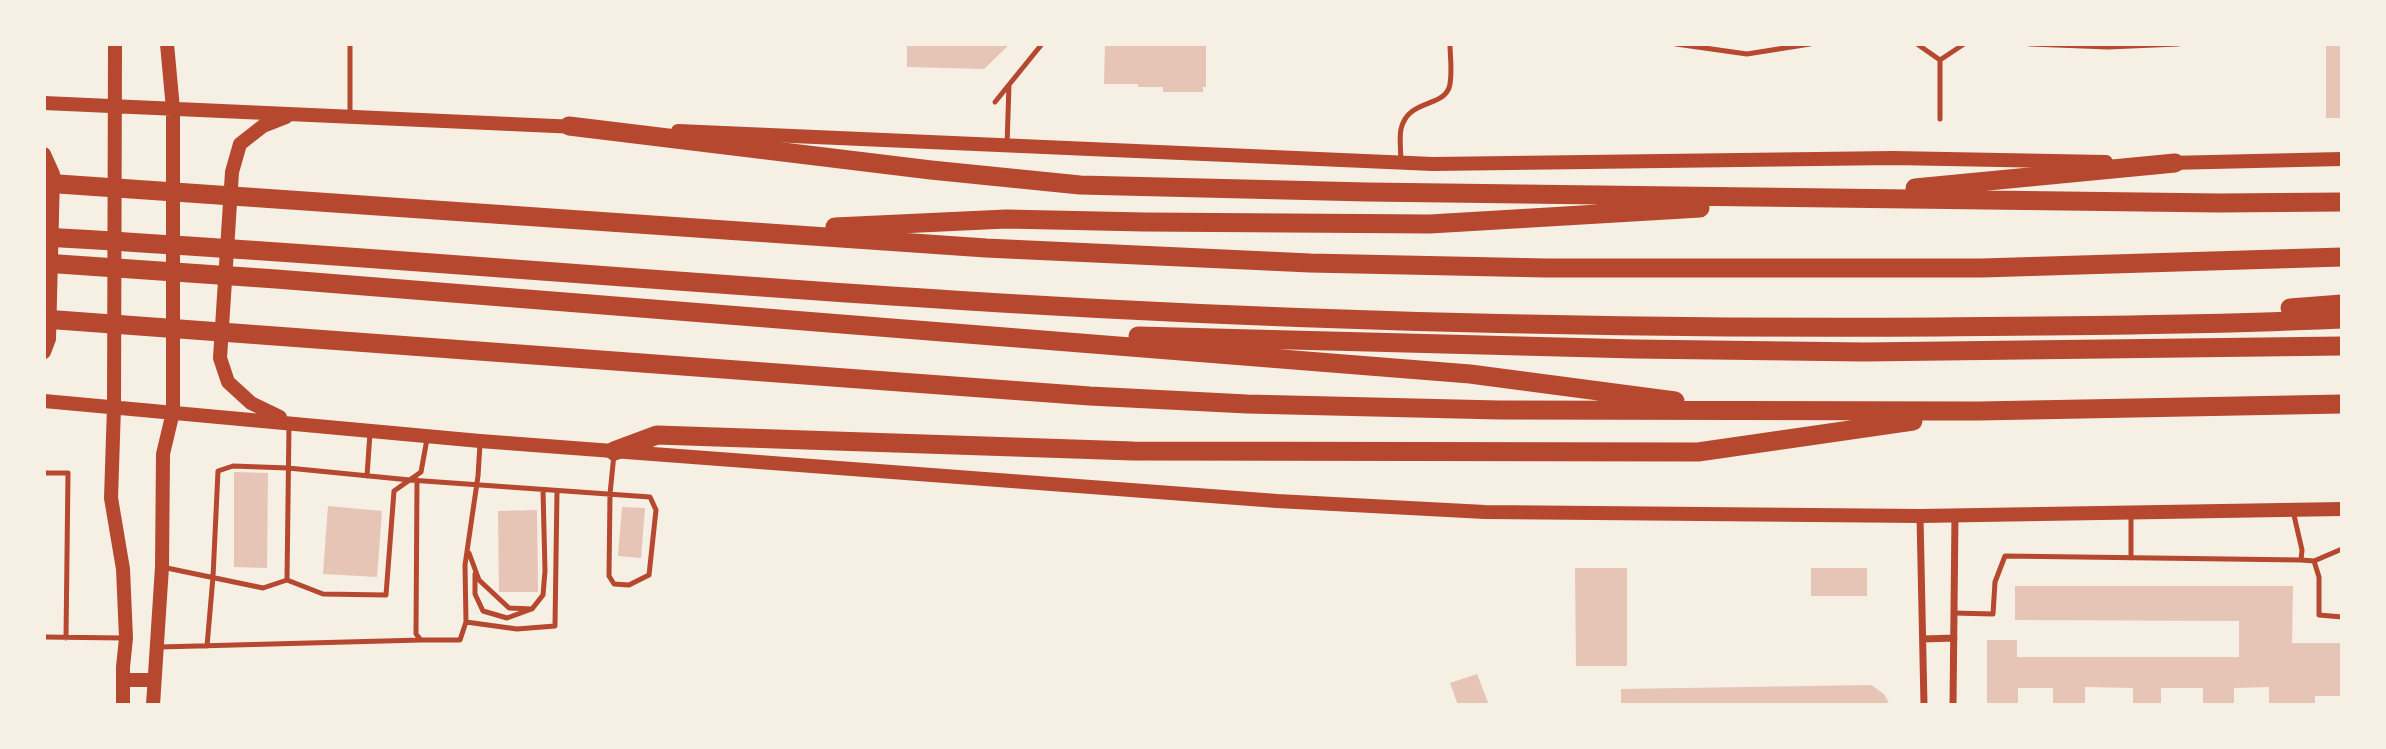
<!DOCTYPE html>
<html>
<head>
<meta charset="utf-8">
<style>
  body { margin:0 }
  #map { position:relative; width:2386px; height:749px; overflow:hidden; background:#f6efe4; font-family:"Noto Sans",sans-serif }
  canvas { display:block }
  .frame { position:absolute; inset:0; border:46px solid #f6efe4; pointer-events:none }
</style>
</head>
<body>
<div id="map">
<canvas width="2386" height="749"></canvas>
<div class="frame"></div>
</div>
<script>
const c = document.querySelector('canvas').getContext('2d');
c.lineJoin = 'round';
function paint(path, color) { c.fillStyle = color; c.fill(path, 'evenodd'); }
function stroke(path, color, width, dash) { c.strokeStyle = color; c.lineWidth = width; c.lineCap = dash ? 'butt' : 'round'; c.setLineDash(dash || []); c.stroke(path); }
const building = new Path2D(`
  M907 44H1010L984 69 907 67Z
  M1105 44H1206V87H1203V92H1163V87H1138V84H1104Z
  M2326 44H2342V118H2326Z
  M234 472 268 473 267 568 234 567Z
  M328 506 382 511 377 577 323 574Z
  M622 507 645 508 641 558 618 556Z
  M537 510 538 592H499L498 511Z
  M1575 568H1627V666H1576Z
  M1811 568H1867V596H1811Z
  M2015 586H2293L2292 643H2342V696H2315V705H2269V687L2234 688V705H2203V688H2161V705H2133V688L2085 687V705H2053V688H2018V705H1987V640H2017V657H2239V621L2015 620Z
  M1477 674 1489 705H1458L1450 683Z
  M1871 685 1884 694 1890 705H1621V689Z`);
const service = new Path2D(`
  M350 44V114
  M1676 44 1747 54 1810 44
  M1917 44 1940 60
  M2030 44 2108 47 2178 44
  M995 102 1042 44
  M1940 119V60L1964 44
  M1007 145 1009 85
  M1401 162C1401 152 1399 139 1401 129 1408 99 1441 108 1449 88 1453 76 1450 57 1450 44
  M289 425 287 580 323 594 386 595 394 491 421 472 427 439
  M480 444 478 476 465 565 466 622 517 629 555 626 557 491
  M44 473H68L66 638
  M367 476 370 433
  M417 480 416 634 421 640H460L466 622
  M2131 515V558
  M469 553 479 580 509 608 532 609 543 595 545 571 543 490
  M2301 560 2314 561 2342 549
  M2314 561 2319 577V615L2342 617
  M162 567 263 588 287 580
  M475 574V594L483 611 507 618 529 610
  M1954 613 1993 614 1995 582 2005 556 2301 560 2302 550 2293 511
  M44 637 123 638
  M207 646 213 577 218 471 233 466 288 468 410 480 650 497 656 510 649 575 629 585 614 584 609 576 610 494 614 454
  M160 647 421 640`);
const minor = new Path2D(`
  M1920 516 1924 705
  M1923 639 1954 638
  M1953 705 1955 515`);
const secondary = new Path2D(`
  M115 44 114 407 111 498 123 569 126 638 123 667V705
  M44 103 577 127
  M678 131 1433 164 1893 158 2106 162
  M44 154 53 174 49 339 44 352
  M2168 163 2342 159
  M44 401 480 441 1277 501 1485 512 1920 516 2342 509
  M280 417 251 403 228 382 220 358 232 172 240 144 263 126 286 117
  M123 680H154
  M153 705 162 567 163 454 173 412V109L167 44`);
const motorway = new Path2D(`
  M569 126 931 170 1080 185 1367 192 2219 203 2342 202
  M44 183 986 248 1310 263 1546 268H1982L2342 257
  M1915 188 2175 163
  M835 227 1006 219 1144 222 1430 224 1700 208
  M44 237C363 255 682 284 1001 303 1313 322 1625 329 1938 327 2072 326 2208 325 2342 319
  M44 263 276 279 1470 374 1675 401
  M2290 308 2342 304
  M44 319 1090 396 1247 404 1499 410 1979 411 2342 404
  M1138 336 1635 349 1864 352 2342 346
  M614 451 657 435 1133 451 1698 452 1913 421`);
paint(building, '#e6c5b7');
stroke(service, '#b5482f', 5);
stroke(minor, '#b5482f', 7);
stroke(secondary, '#b5482f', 14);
stroke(motorway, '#b5482f', 19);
</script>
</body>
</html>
